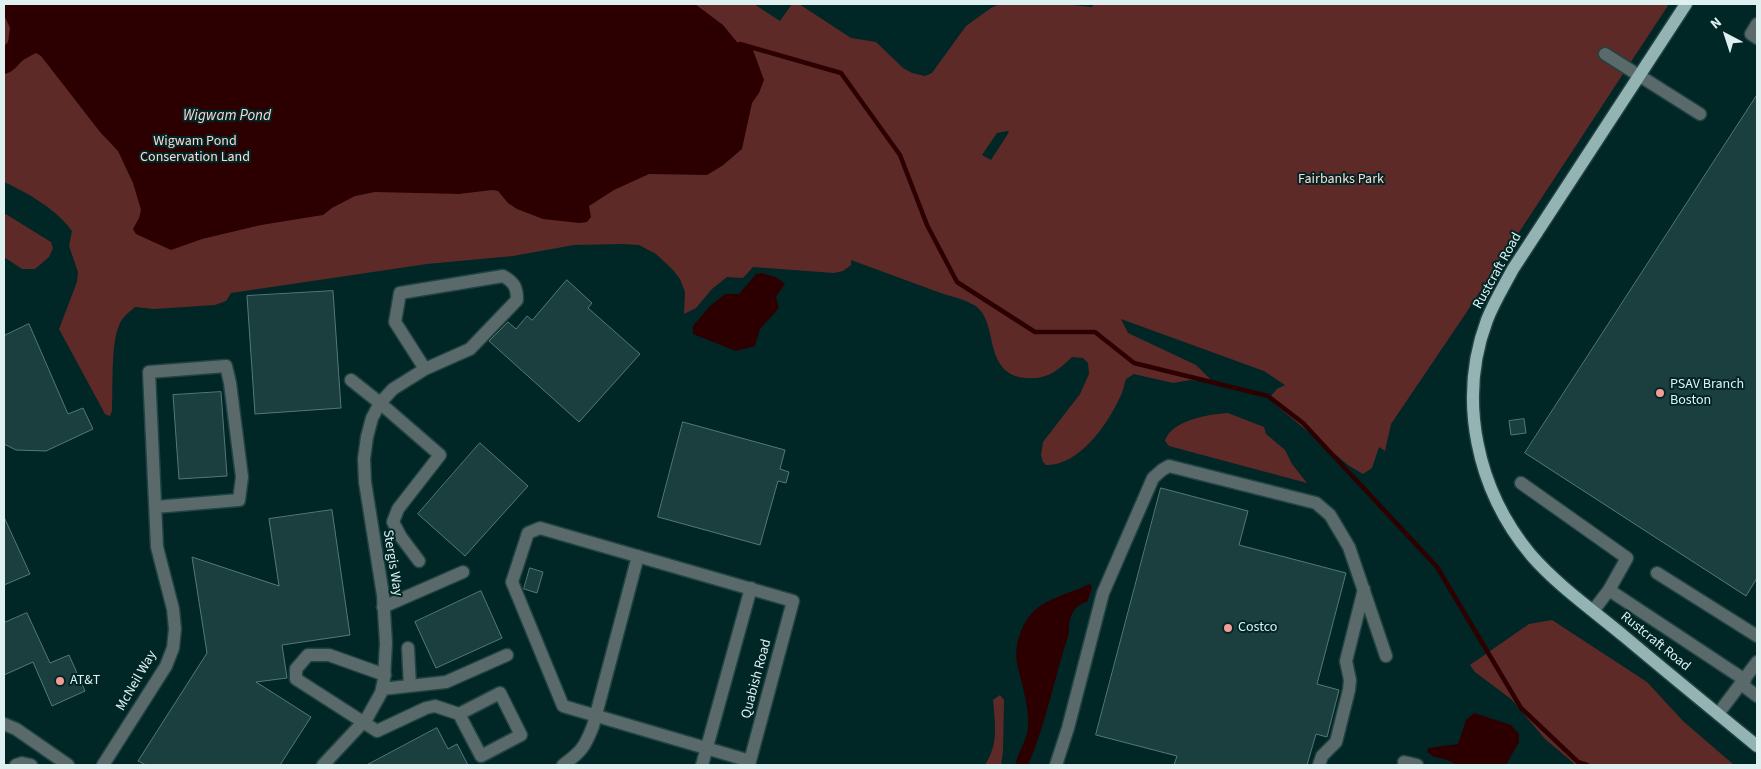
<!DOCTYPE html>
<html>
<head>
<meta charset="utf-8">
<style>
  body { margin:0 }
  #map { position:relative; width:1761px; height:769px; overflow:hidden; background:#012626; font-family:"Source Sans 3",sans-serif }
  canvas { display:block }
  .frame { position:absolute; inset:0; border:5px solid #def1f0; pointer-events:none }
  .north { position:absolute; left:1701px; top:10px; width:50px; height:50px; -webkit-text-stroke:4px #012626; paint-order:stroke; rotate:320deg; font-size:14px; font-weight:700; line-height:20px; text-align:center; color:#def1f0 }
  .north::after { content:''; display:block; margin:auto; width:18px; height:22px; background:#def1f0; clip-path:polygon(50% 0,100% 100%,50% 72%,0 100%) }
</style>
</head>
<body>
<div id="map">
<canvas width="1761" height="769"></canvas>
<div class="frame"></div>
<div class="north">N</div>
</div>
<script>
const c = document.querySelector('canvas').getContext('2d');
c.lineJoin = 'round';
function paint(path, color) { c.fillStyle = color; c.fill(path, 'evenodd'); }
function stroke(path, color, width, dash) { c.strokeStyle = color; c.lineWidth = width; c.lineCap = dash ? 'butt' : 'round'; c.setLineDash(dash || []); c.stroke(path); }
function drawText(font, color, halo, rows, align = 'center') {
  c.font = font + ' "Source Sans 3",sans-serif'; c.lineWidth = 4; c.setLineDash([]); c.textBaseline = 'middle'; c.strokeStyle = halo; c.fillStyle = color; for (const [text, x, y, turn = 0] of rows) {
    c.save(); c.translate(x, y); c.rotate((+turn || 0) * Math.PI / 180); c.textAlign = isNaN(turn) ? turn : align; if (halo) c.strokeText(text, 0, 0); c.fillText(text, 0, 0); c.restore();
  }
}
const green = new Path2D(`
  M4 4H754L780 21 792 4H799L851 38 876 42 903 68 912 73 925 76 932 73 966 26 991 8 1000 4H1061L1092 7 1094 4H1669L1464 316 1391 424 1385 451 1379 447 1372 468 1363 474 1348 465 1276 405 1270 397 1277 389 1285 385 1264 371 1121 319 1128 333 1196 365 1213 382 1190 380 1173 383 1134 374 1126 379C1124 385 1123 392 1120 397 1108 424 1079 466 1046 465L1043 462 1041 455 1043 442 1080 394 1089 374 1088 363 1083 358 1072 357C1058 371 1046 380 1025 378 981 373 1000 320 974 305 964 299 949 296 938 292 909 281 880 271 851 260V265L843 271 834 273 753 267 743 278 727 277 712 289 696 308 684 314 685 292 680 279 672 269 656 254 639 245 623 244 574 245 513 256 427 264 231 293 226 301 215 305 154 309 135 307C128 313 121 318 118 328 111 347 113 389 112 411L110 416 105 414 59 329 77 282 78 272 69 246 72 231C56 209 28 193 4 182ZM1007 131 1009 132 991 160 982 155 997 133Z
  M4 213 51 242 53 248 49 257 35 269H22L4 257Z
  M1228 413 1264 427 1266 434 1285 450 1292 464 1307 483 1169 446 1165 441C1171 420 1210 414 1228 413Z
  M1552 620 1647 682 1683 721 1734 765H1576L1545 739 1511 699 1475 672 1470 665 1529 624Z
  M1000 695 1004 700 1003 751 1001 765H985C999 743 995 725 993 700Z`);
const water = new Path2D(`
  M4 4H695L723 25 737 42 753 50 764 80 759 93 752 103 742 149 722 166 707 175 649 174 614 190 589 206 591 217 587 222 579 223 543 219 517 209 508 203 498 191 492 190 459 194 375 192 355 196 332 208 323 215 261 225 202 239 171 250 136 234 133 229 139 218 141 210 133 183 118 151 100 132 41 56 36 53C31 56 25 58 21 62 15 68 13 72 4 74V46L8 42 10 28 4 15Z
  M761 273 776 277 785 284 776 297 779 308 760 329 755 346 736 351 693 334V326L709 307 725 294H739L756 274Z
  M1090 584 1092 588 1087 602C1079 604 1074 608 1071 617 1068 623 1070 630 1068 636 1054 679 1046 724 1028 765H1015C1018 753 1026 741 1028 729 1030 711 1022 684 1018 668 1012 647 1022 618 1040 606 1055 596 1073 592 1090 584Z
  M1474 713 1511 725 1519 734V742L1506 765H1458L1444 759 1434 757 1427 752 1428 748 1458 744 1466 720Z`);
const stream = new Path2D(`
  M740 44 841 73 900 155 927 225 957 282 1035 332H1095L1134 363 1268 396 1303 423 1437 567 1521 708 1578 762 1587 765`);
const building = new Path2D(`
  M1757 95V578L1746 596 1525 453Z
  M567 280 592 303 588 308 640 354 579 422 489 341 508 322 516 329 527 316 532 320Z
  M333 291 341 408 255 414 247 296Z
  M29 324 68 414 83 408 93 429 46 451 16 450 4 444V336Z
  M221 392 227 476 179 479 173 395Z
  M1524 419 1526 433 1511 435 1509 421Z
  M683 422 785 450 780 469 789 472 786 483 778 481 760 545 658 517Z
  M480 443 528 486 465 556 418 514Z
  M1161 488 1248 511 1239 545 1346 573 1317 684 1339 690 1327 737 1316 734 1307 765H1174L1177 756 1096 735Z
  M332 510 350 635 282 645 287 678 256 682 311 717 280 765H146L138 761 207 653 192 557 279 586 269 519Z
  M4 517 30 574 4 585Z
  M530 568 543 572 537 593 524 589Z
  M481 591 502 638 436 668 415 622Z
  M27 613 50 663 69 655 85 691 52 706 33 662 4 675V623Z
  M437 728 448 749 457 744 468 765H367Z`);
const minor = new Path2D(`
  M1757 24 1751 34 1757 38
  M1605 54 1700 114
  M351 380 380 403 440 455 398 509 393 522 401 537 419 561
  M1521 483 1627 558 1609 590 1593 611
  M1657 573 1757 636
  M1609 590 1745 680
  M383 607 463 572
  M408 648 410 686
  M385 675 329 655H308L296 669V679L377 731 426 708 435 706 459 714 500 693 521 735 481 756 459 714
  M1741 684 1757 696
  M382 689 446 682 507 655
  M1718 714 1757 662
  M4 724 16 729 68 765
  M1404 762 1417 765
  M16 765 22 763 31 765
  M103 765 166 666 173 648 175 629 173 609 157 547 149 372 226 366 230 383 242 477 239 500 155 507
  M323 765 367 718 381 693 384 679 386 643 383 595 365 482 364 459 367 437 372 418 380 403 393 389 425 369 470 349 517 300C517 287 514 282 503 276L400 293 395 322 425 369
  M563 765C581 752 585 747 593 726L638 556
  M702 765 751 588
  M749 765 750 761 793 601 540 528 528 533 512 582 563 706 750 761
  M1056 765 1068 728 1103 593 1153 478 1162 470 1169 466 1316 503 1330 515 1349 547 1386 656
  M1319 765 1322 756 1336 742 1349 690 1350 680 1346 661 1364 589`);
const major = new Path2D(`
  M1686 4 1513 269C1504 286 1494 302 1487 320 1457 400 1477 490 1531 555 1558 586 1594 611 1625 637 1669 674 1713 710 1757 746`);
const markers = [
  [1660,393,5,"#f59b96"],
  [1228,628,5,"#f59b96"],
  [60,681,5,"#f59b96"]
];
const parkNames = [
  ["Wigwam Pond",195,142],
  ["Conservation Land",195,158],
  ["Fairbanks Park",1341,180]
];
const streetNames = [
  ["Rustcraft Road",1498,271,-61],
  ["Stergis Way",392,563,81],
  ["Rustcraft Road",1655,642,39],
  ["Quabish Road",757,679,-75],
  ["McNeil Way",137,681,-60]
];
const poiNames = [
  ["PSAV Branch",1670,385],
  ["Boston",1670,401],
  ["Costco",1238,628],
  ["AT&T",70,681]
];
const waterNames = [
  ["Wigwam Pond",227,117]
];
paint(green, '#5e2a28');
paint(water, '#2c0001');
stroke(stream, '#2c0001', 4.5);
paint(building, '#1b3e3e');
stroke(building, '#547878', 1);
stroke(minor, '#204242', 15);
stroke(major, '#204242', 15);
stroke(minor, '#5a6969', 12);
stroke(major, '#94b4b3', 12);
for (const [x, y, r, color] of markers) { const dot = new Path2D(); dot.arc(x, y, r, 0, 2 * Math.PI); c.fillStyle = color; c.fill(dot); stroke(dot, '#012626', 2); }
drawText('14px', '#fed7d3', '#012626', parkNames);
drawText('14px', '#def1f0', '#012626', streetNames);
drawText('14px', '#def1f0', '#012626', poiNames, 'left');
drawText('italic 15px', '#fed7d4', '#012626', waterNames);
</script>
</body>
</html>
